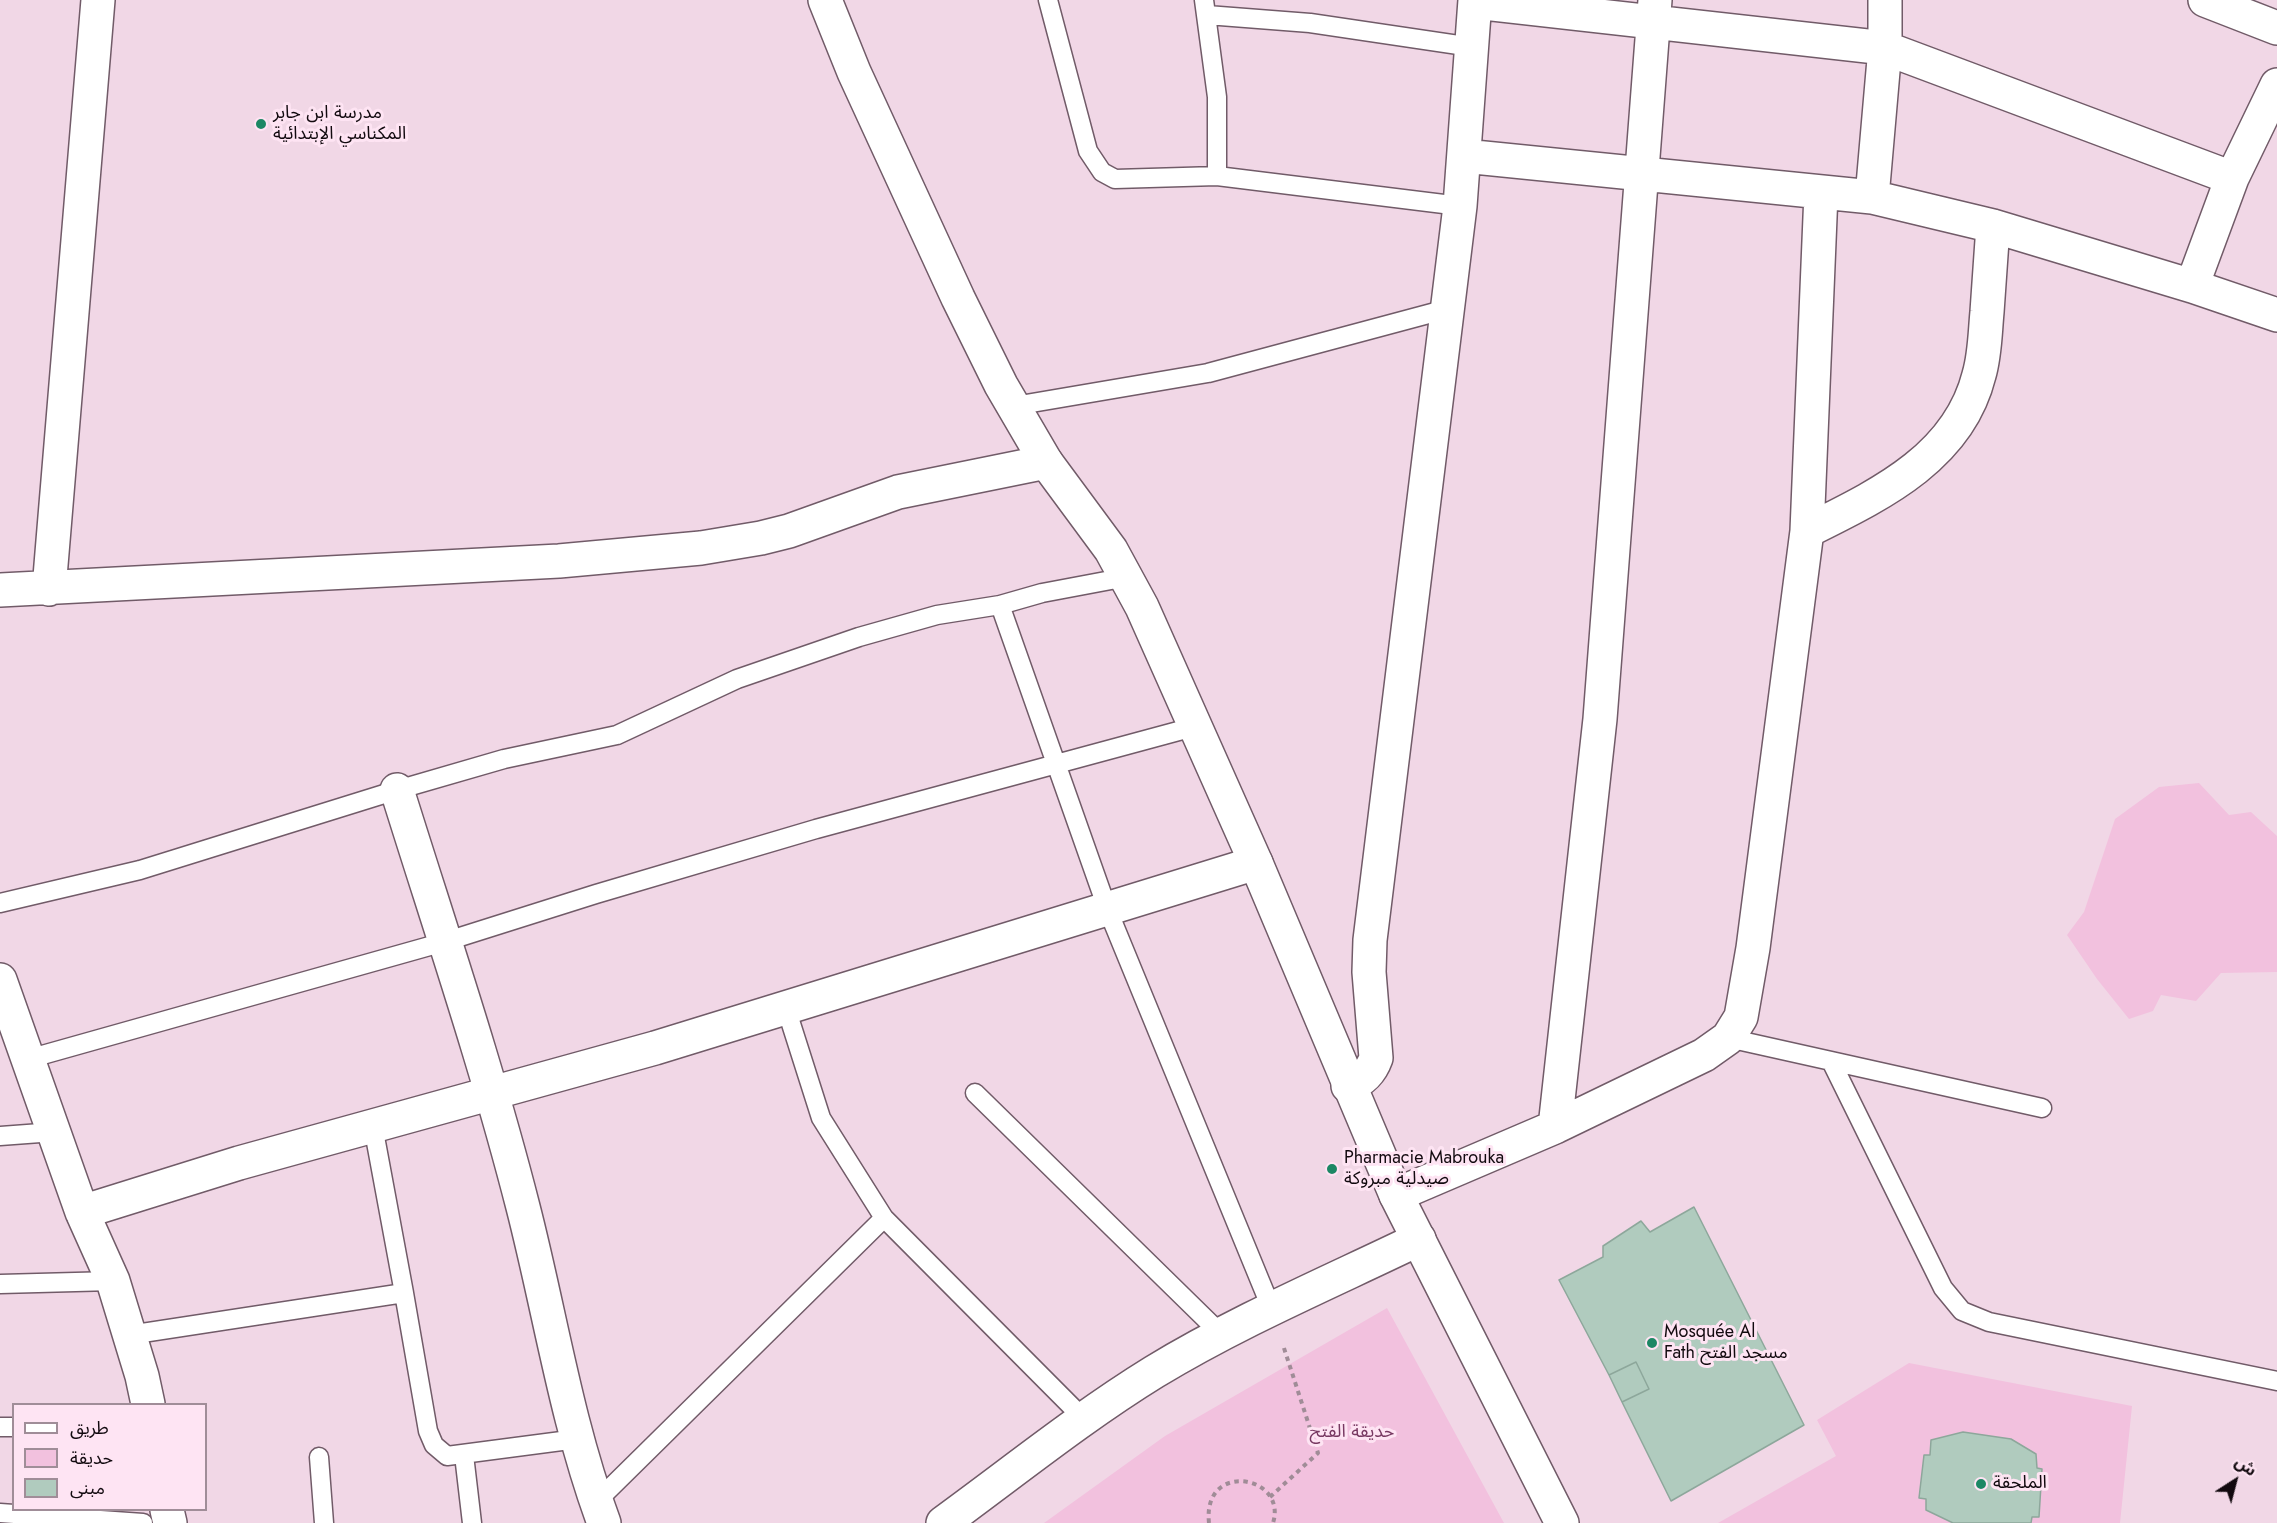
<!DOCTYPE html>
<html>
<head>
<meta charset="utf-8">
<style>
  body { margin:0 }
  #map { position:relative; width:2277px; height:1523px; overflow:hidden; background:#f1d7e6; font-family:Jost,"Noto Sans Arabic",sans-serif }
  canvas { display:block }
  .legend { position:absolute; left:12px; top:1403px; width:195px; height:108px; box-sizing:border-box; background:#fee4f3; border:2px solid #a08d98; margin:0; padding:8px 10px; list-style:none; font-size:18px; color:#120a0f }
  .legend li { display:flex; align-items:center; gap:12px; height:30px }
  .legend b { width:30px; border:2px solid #a08d98 }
  .north { position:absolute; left:2205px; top:1451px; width:60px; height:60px; -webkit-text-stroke:4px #fee4f3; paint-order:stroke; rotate:36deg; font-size:16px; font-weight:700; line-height:24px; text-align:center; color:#120a0f }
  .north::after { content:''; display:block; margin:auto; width:21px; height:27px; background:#120a0f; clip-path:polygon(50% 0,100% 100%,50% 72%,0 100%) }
</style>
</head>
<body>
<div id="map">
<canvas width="2277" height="1523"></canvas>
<ul class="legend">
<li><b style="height:8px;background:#fff"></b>طريق</li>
<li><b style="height:16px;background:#f2c1de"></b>حديقة</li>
<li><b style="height:16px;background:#b0cbbe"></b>مبنى</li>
</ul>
<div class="north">ش</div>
</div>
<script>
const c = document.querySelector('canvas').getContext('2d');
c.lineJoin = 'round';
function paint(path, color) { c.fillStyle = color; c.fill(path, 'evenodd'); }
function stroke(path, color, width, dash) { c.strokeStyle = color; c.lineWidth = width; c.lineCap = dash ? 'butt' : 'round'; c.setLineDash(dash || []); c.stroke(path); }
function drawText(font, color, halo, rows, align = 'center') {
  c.font = font + ' Jost,"Noto Sans Arabic",sans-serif'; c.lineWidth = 6; c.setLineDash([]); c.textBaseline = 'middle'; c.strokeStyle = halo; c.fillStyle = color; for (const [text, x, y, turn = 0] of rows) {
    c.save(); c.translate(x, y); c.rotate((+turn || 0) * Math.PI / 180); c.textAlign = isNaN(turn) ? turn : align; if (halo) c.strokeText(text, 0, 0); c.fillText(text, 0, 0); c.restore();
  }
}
const green = new Path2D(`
  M2199 783 2229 815 2251 812 2277 836V972L2221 973 2196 1001 2161 995 2153 1011 2129 1019 2097 979 2067 935 2084 912 2115 819 2159 787Z
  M1387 1308 1504 1523H1044L1165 1436Z
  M1909 1363 2132 1406 2120 1523H1718L1836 1456 1817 1420Z`);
const building = new Path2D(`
  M1694 1207 1804 1425 1671 1501 1622 1402 1649 1389 1636 1362 1609 1375 1559 1280 1603 1257V1246L1641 1221 1650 1232Z
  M1636 1362 1649 1389 1622 1402 1609 1375Z
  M1963 1432 2011 1439 2036 1454 2037 1468 2042 1469 2039 1517H2032L2031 1523H1953L1926 1510V1499L1919 1498 1924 1455H1930L1931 1440Z`);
const path = new Path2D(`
  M1270 1497 1318 1453 1283 1345
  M1209 1523C1202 1460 1288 1475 1273 1523`);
const service = new Path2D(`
  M1048 0 1088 151 1102 172 1115 179 1217 176 1460 206
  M1204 0 1217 97V176
  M1207 15 1310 23 1472 47
  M1014 406 1208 373 1447 309
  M1000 605 1107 908 1272 1310
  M0 903 140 870 397 790 504 759 617 735 737 679 859 637 937 615 1000 605 1042 593 1127 577
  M786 1008 821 1118 884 1218 1084 1419
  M1728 1038 2042 1108
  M28 1059 444 942 596 894 816 829 1197 726
  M1831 1061 1943 1288 1962 1311 1989 1322 2277 1381
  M975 1093 1221 1334
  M373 1126 404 1293
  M0 1136 54 1132
  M0 1284 113 1281
  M129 1335 404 1293 428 1431 434 1445 447 1456 577 1439
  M0 1427H14
  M464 1455 472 1523
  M319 1457 324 1523
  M596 1502 884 1218
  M0 1513 143 1523`);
const minor = new Path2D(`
  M2205 0 2277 28
  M1475 2 1885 48 2232 178
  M1464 156 1872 197 1993 226 2192 286 2277 315
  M1872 197 1885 48V0
  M2192 286 2232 178 2277 85
  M1807 531C1877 496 1958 459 1979 375 1985 355 1985 333 1987 312 1989 283 1991 255 1993 226
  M49 589 98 0
  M0 590 559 561 701 548 761 538 789 531 898 492 1046 462
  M397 790C440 928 487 1066 523 1207 550 1312 566 1421 604 1523
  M0 980 82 1212 113 1281 142 1376 148 1404
  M1348 1086C1363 1080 1371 1072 1376 1058L1369 972 1370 940 1460 206 1475 0
  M1555 1127 1600 719 1655 0
  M1396 1195 1555 1127 1704 1055 1728 1038 1741 1017 1753 948 1807 531 1821 193
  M82 1212 239 1163 655 1048 1256 863
  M167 1510 170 1523
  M943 1523C1013 1472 1081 1417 1154 1372 1238 1321 1330 1282 1419 1239`);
const tertiary = new Path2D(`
  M825 0 854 72 958 298 1001 385 1046 462 1111 550 1142 607 1256 863 1396 1195 1562 1523`);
const markers = [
  [261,124,6,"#1c8764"],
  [1332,1169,6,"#1c8764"],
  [1652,1343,6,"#1c8764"],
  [1981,1484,6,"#1c8764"]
];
const poiNames = [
  ["مدرسة ابن جابر",273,114],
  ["المكناسي الإبتدائية",273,135],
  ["Pharmacie Mabrouka",1344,1159],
  ["صيدلية مبروكة",1344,1180],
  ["Mosquée Al",1664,1333],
  ["Fath مسجد الفتح",1664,1354],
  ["الملحقة",1993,1484]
];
const parkNames = [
  ["حديقة الفتح",1352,1433]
];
paint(green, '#f2c1de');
paint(building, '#b0cbbe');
stroke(building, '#8da79b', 1.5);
stroke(service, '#715b68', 21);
stroke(minor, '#715b68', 36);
stroke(tertiary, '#715b68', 36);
stroke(path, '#a08c97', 4, [4.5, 4.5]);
stroke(service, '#fff', 18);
stroke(minor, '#fff', 33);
stroke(tertiary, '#fff', 33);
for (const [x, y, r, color] of markers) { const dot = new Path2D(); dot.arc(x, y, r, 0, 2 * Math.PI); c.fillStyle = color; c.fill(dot); stroke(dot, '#fee4f3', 2); }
drawText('18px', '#120a0f', '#fee4f3', poiNames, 'left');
drawText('18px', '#783962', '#fee4f3', parkNames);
</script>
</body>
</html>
